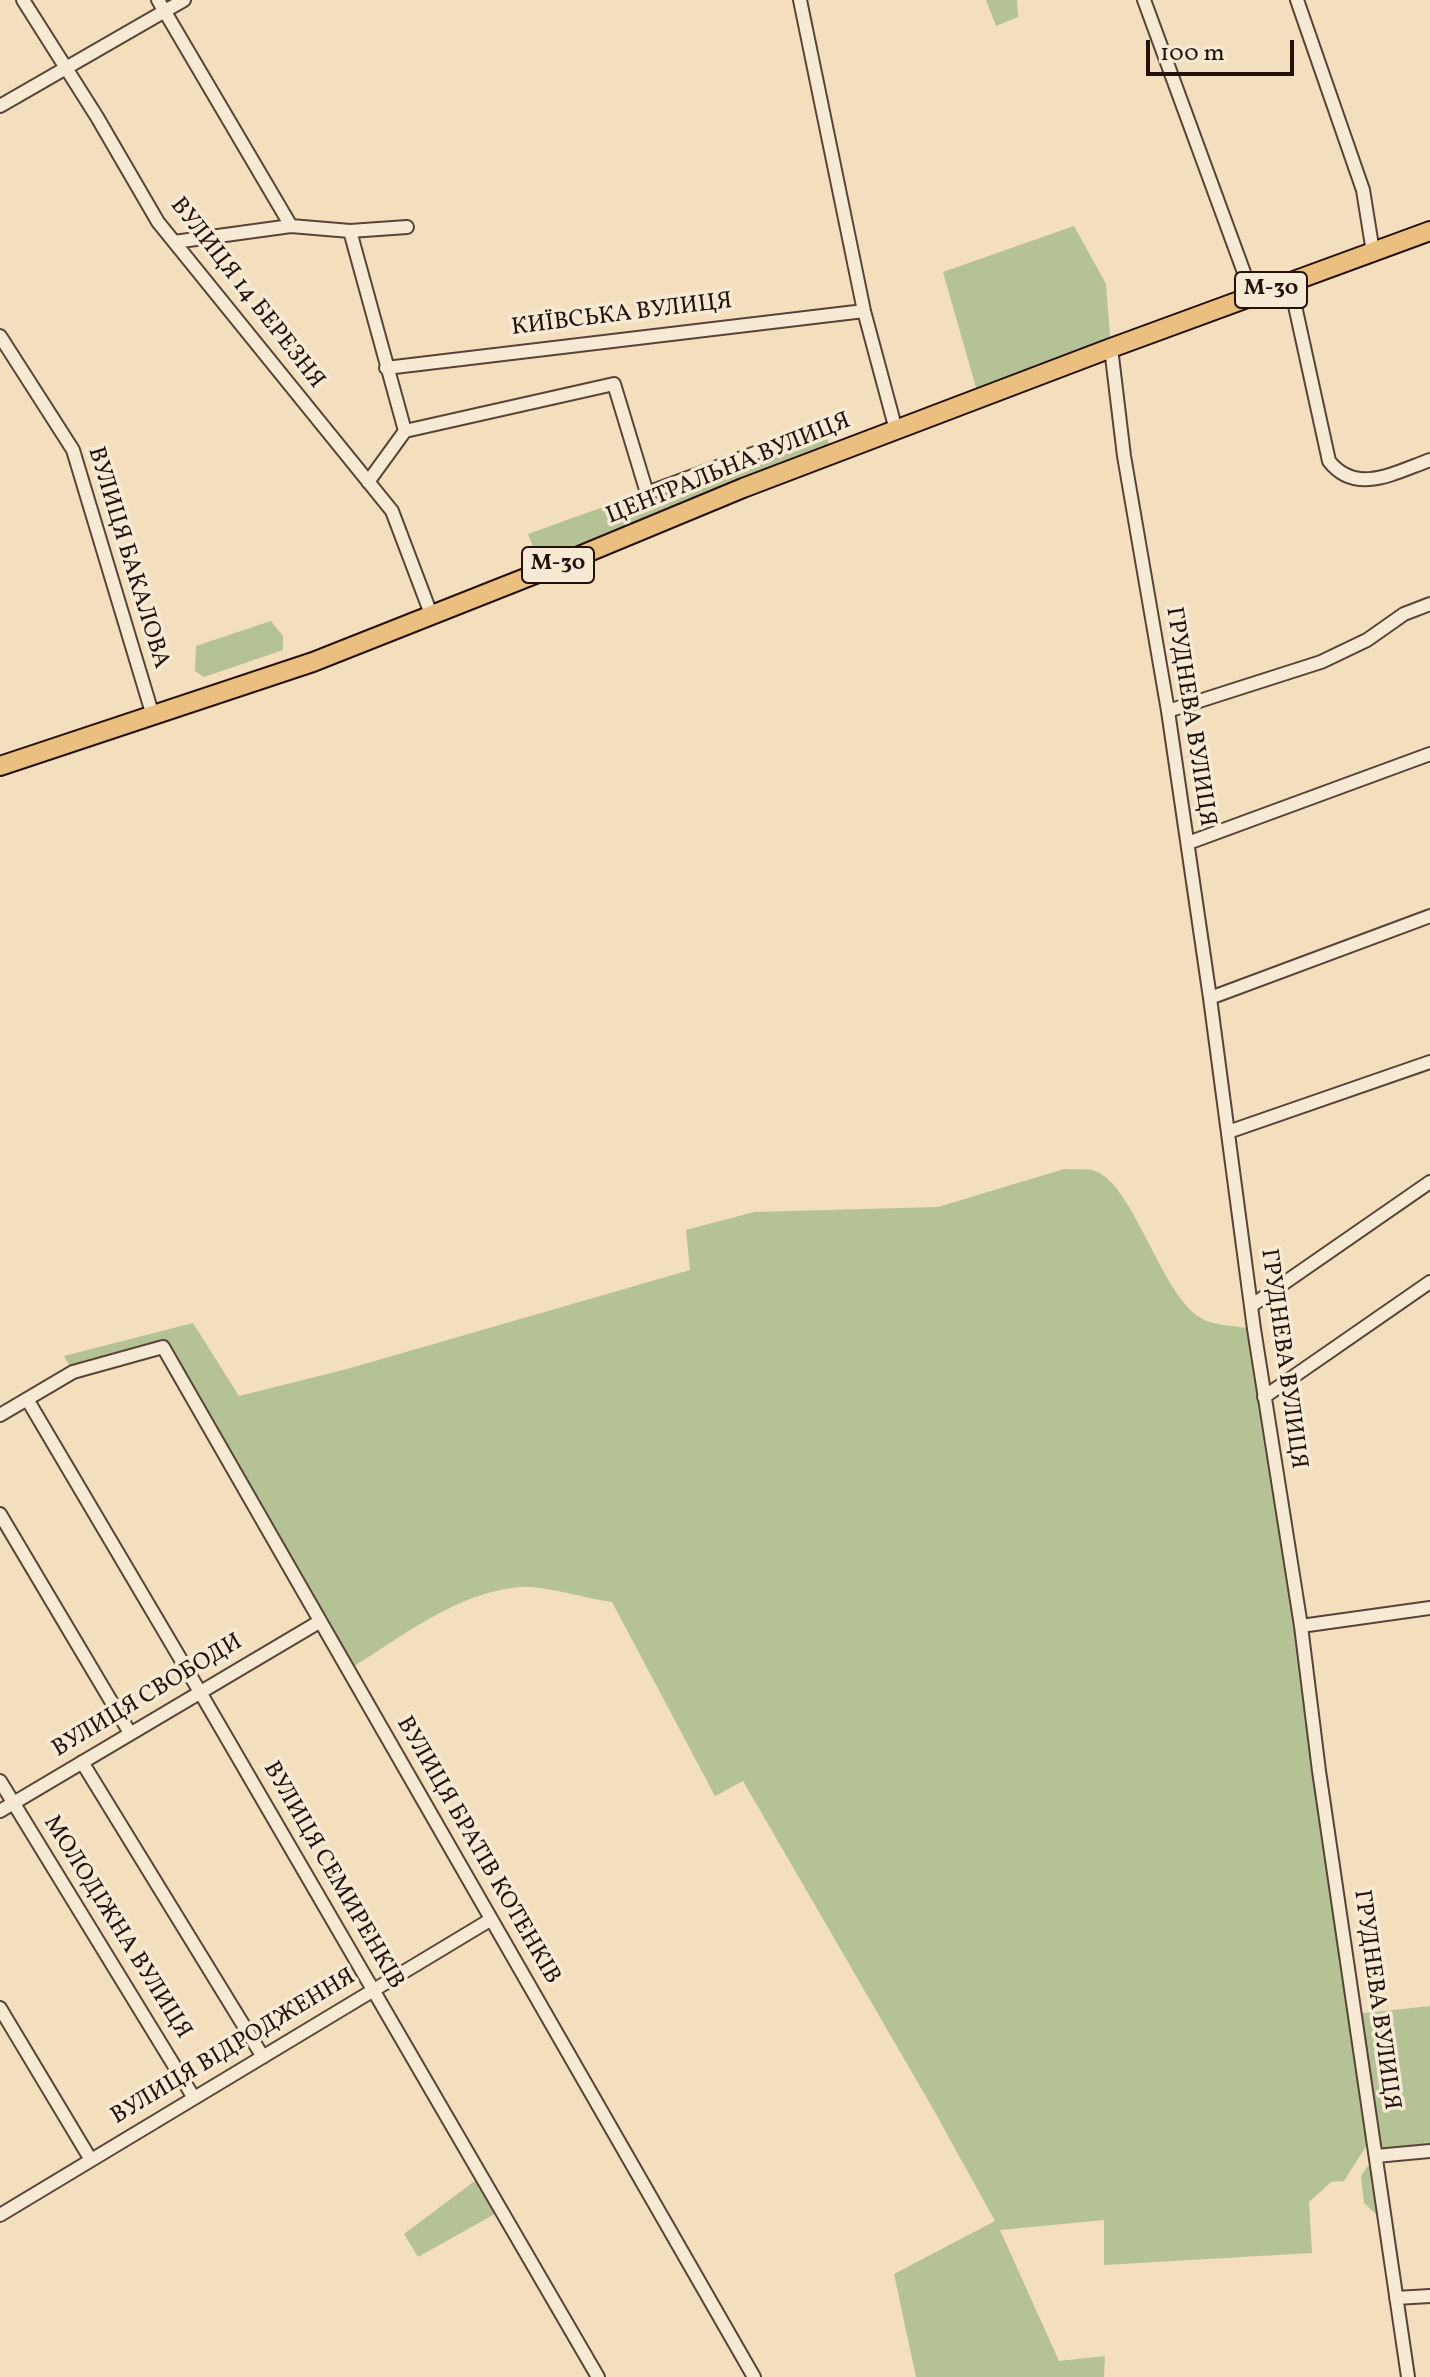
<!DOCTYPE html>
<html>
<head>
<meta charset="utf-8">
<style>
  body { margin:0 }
  #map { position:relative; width:1430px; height:2377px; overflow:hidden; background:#f3debe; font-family:Vollkorn,serif }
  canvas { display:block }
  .scale { position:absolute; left:1146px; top:40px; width:148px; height:36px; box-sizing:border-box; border:4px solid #251109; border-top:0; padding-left:10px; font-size:24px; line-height:28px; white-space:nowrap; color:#251109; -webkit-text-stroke:6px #f7ead5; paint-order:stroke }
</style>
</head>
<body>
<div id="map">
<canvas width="1430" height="2377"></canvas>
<div class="scale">100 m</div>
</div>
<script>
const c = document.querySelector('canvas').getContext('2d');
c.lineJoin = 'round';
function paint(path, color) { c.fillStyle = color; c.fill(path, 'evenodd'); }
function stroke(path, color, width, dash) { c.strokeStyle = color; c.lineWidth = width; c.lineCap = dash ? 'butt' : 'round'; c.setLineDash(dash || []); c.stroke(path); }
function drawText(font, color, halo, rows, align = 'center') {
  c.font = font + ' Vollkorn,serif'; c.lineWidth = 7; c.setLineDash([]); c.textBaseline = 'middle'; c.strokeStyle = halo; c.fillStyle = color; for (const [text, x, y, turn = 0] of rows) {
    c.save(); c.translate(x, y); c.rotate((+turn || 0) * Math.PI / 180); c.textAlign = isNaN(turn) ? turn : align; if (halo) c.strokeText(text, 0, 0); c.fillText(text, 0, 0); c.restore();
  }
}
const green = new Path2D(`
  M986 0H1017L1018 17 996 26Z
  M1074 226 1106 284 1111 348 979 398 943 272Z
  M823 428 833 454 543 571 528 534Z
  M271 621 283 636V650L204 677 195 671 196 646Z
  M1064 1169C1073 1170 1087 1168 1095 1171 1133 1184 1160 1291 1199 1317 1213 1326 1238 1326 1254 1329L1355 2014 1430 2006V2151L1376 2156 1372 2137 1344 2181 1331 2182 1309 2202 1312 2253 1104 2265V2220L1000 2230 1059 2361 1105 2356 1104 2377H916L894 2274 995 2221 932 2107 743 1781 715 1796 612 1602C588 1599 541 1585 520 1587 457 1592 400 1638 348 1670L163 1347 73 1372 64 1356 193 1323 239 1396 347 1369 690 1270 686 1230 754 1212 938 1207Z
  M1372 2164 1379 2217 1364 2203 1361 2176 1367 2167Z
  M480 2177 500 2211 418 2257 404 2234Z`);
const minor = new Path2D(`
  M23 0 97 117 158 222 392 511 431 614
  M158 0 291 226
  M800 0 864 311 896 430
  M1144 0 1253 297
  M1297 0 1363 190 1373 252
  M0 106 184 0
  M350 231 405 431
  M174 242 291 226 350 231 407 227
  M1290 283 1329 461C1356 496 1396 472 1430 460
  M0 336 73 450 153 716
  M1111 348 1124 456 1168 711 1210 998 1254 1329 1301 1626 1319 1771 1408 2377
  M386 368 864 311
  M368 482 405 431 614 384 647 493 823 428
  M1168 711 1321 662 1367 640 1404 614 1430 604
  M1188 843 1430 754
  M1210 998 1430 916
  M1228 1132 1430 1062
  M1251 1306 1430 1182
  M1264 1397 1430 1282
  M27 1399 200 1692 598 2377
  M0 1415 73 1372 163 1347 754 2377
  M0 1514 130 1733
  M1301 1626 1430 1608
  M82 1762 263 2057
  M0 1781 194 2098
  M0 1811 319 1622
  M0 2008 91 2160
  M1376 2156 1430 2151
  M0 2215 490 1920
  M1396 2298 1430 2296`);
const highway = new Path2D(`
  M0 766 313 662 543 571 743 488 1111 348 1430 231`);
const shields = [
  [1271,290,72],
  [558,565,72]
];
const shieldNames = [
  ["М-30",1271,290],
  ["М-30",558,565]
];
const streetNames = [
  ["ВУЛИЦЯ 14 БЕРЕЗНЯ",246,294,52],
  ["КИЇВСЬКА ВУЛИЦЯ",622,316,-7],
  ["ЦЕНТРАЛЬНА ВУЛИЦЯ",729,470,-22],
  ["ВУЛИЦЯ БАКАЛОВА",127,558,73],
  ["ГРУДНЕВА ВУЛИЦЯ",1189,717,81],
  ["ГРУДНЕВА ВУЛИЦЯ",1282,1359,82],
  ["ВУЛИЦЯ СВОБОДИ",148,1697,-31],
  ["ВУЛИЦЯ БРАТІВ КОТЕНКІВ",477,1851,60],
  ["ВУЛИЦЯ СЕМИРЕНКІВ",332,1876,60],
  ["МОЛОДІЖНА ВУЛИЦЯ",116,1928,58],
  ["ГРУДНЕВА ВУЛИЦЯ",1375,2000,82],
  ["ВУЛИЦЯ ВІДРОДЖЕННЯ",234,2048,-31]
];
paint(green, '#b5c296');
stroke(minor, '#584436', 16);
stroke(highway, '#251109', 22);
stroke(minor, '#f7ead5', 12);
stroke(highway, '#eabf7f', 18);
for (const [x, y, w] of shields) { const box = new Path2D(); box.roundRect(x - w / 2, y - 18, w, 36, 6); c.fillStyle = '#f7ead5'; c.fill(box); stroke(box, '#251109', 2); }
drawText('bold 22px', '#251109', null, shieldNames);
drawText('24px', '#251109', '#f7ead5', streetNames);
</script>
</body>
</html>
